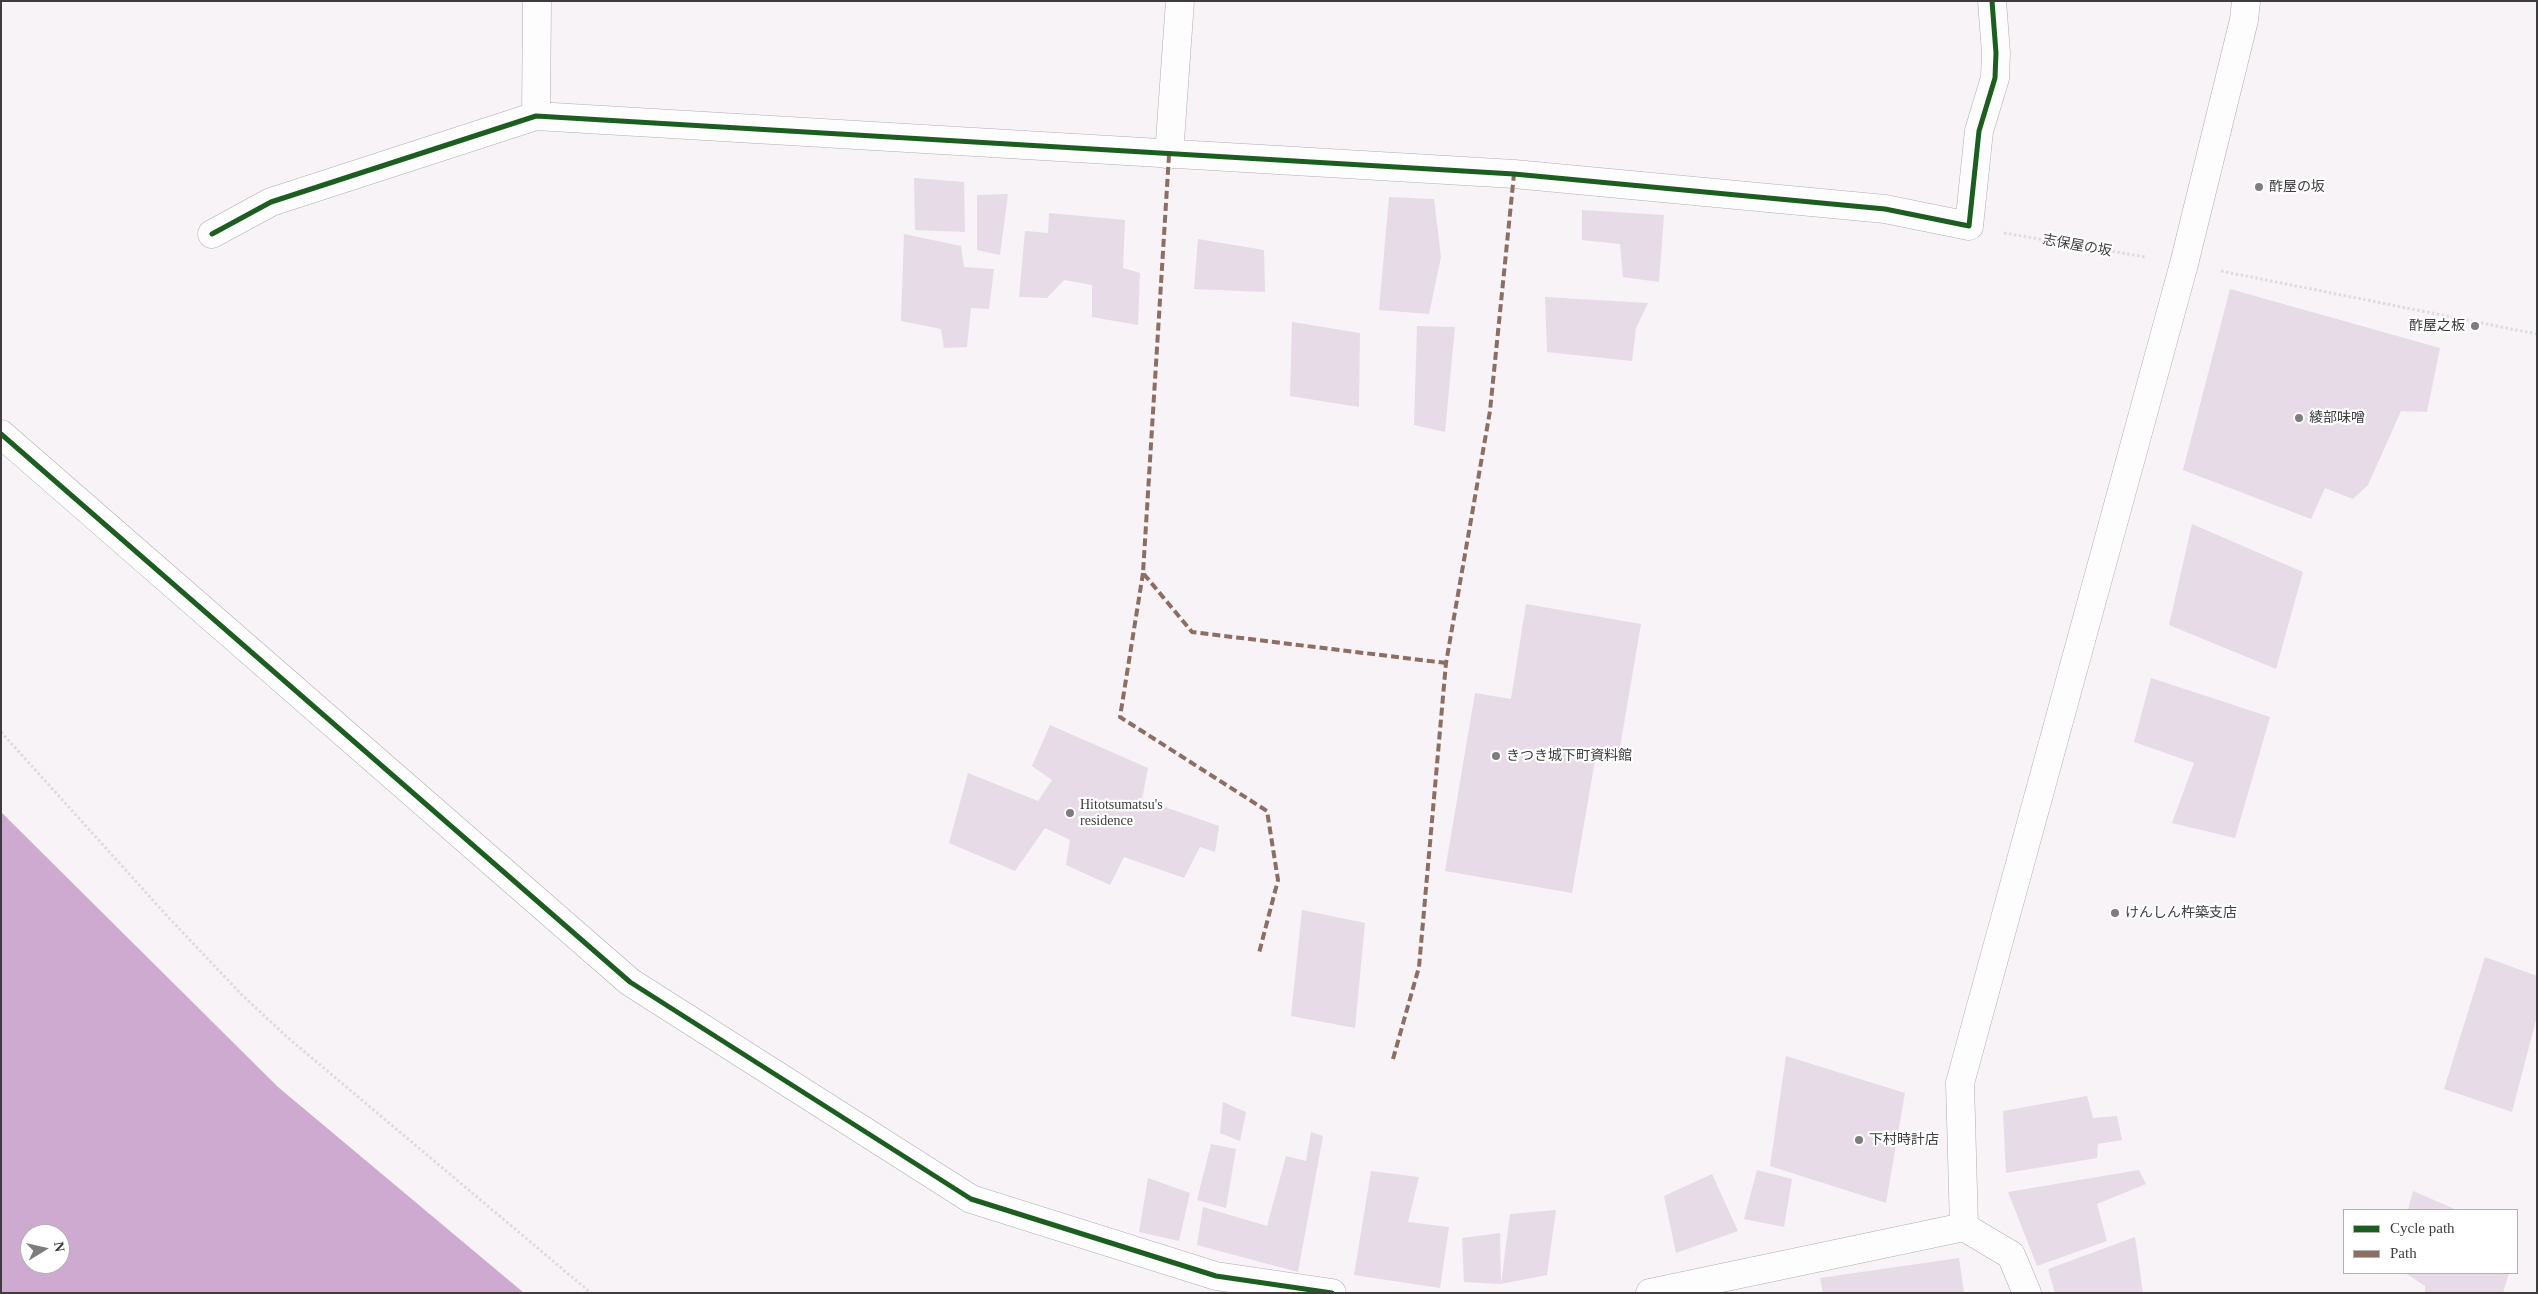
<!DOCTYPE html>
<html>
<head>
<meta charset="utf-8">
<style>
  body { margin:0 }
  #map { position:relative; width:2538px; height:1294px; overflow:hidden; background:#f7f3f7; font-family:"Times New Roman",serif }
  canvas { display:block }
  .frame { position:absolute; inset:0; border:2px solid #3e3c3f; pointer-events:none }
  .legend { position:absolute; left:2343px; top:1209px; width:175px; height:65px; box-sizing:border-box; background:#fff; border:1px solid #b2b1b2; margin:0; padding:6px 9px; list-style:none; font-size:15px; color:#3e3c3f }
  .legend li { display:flex; align-items:center; gap:10px; height:25px }
  .legend b { width:25px; border:1px solid #b2b1b2 }
  .north { position:absolute; left:20px; top:1224px; width:50px; height:50px; box-sizing:border-box; background:#fff; border:1px solid #b2b1b2; border-radius:50%; rotate:81deg; font-size:14px; font-weight:700; line-height:20px; text-align:center; color:#3e3c3f }
  .north::after { content:''; display:block; margin:auto; width:18px; height:22px; background:#7f7c7f; clip-path:polygon(50% 0,100% 100%,50% 72%,0 100%) }
</style>
</head>
<body>
<div id="map">
<canvas width="2538" height="1294"></canvas>
<div class="frame"></div>
<ul class="legend">
<li><b style="height:6px;background:#1b5e20"></b>Cycle path</li>
<li><b style="height:6px;background:#8d6e63"></b>Path</li>
</ul>
<div class="north">N</div>
</div>
<script>
const c = document.querySelector('canvas').getContext('2d');
c.lineJoin = 'round';
function paint(path, color) { c.fillStyle = color; c.fill(path, 'evenodd'); }
function stroke(path, color, width, dash) { c.strokeStyle = color; c.lineWidth = width; c.lineCap = dash ? 'butt' : 'round'; c.setLineDash(dash || []); c.stroke(path); }
function drawText(font, color, halo, rows, align = 'center') {
  c.font = font + ' "Times New Roman","Noto Sans JP",serif'; c.lineWidth = 4.5; c.setLineDash([]); c.textBaseline = 'middle'; c.strokeStyle = halo; c.fillStyle = color; for (const [text, x, y, turn = 0] of rows) {
    c.save(); c.translate(x, y); c.rotate((+turn || 0) * Math.PI / 180); c.textAlign = isNaN(turn) ? turn : align; if (halo) c.strokeText(text, 0, 0); c.fillText(text, 0, 0); c.restore();
  }
}
const water = new Path2D(`
  M1 812 278 1087 524 1293H1ZM30 1234H60V1264H30Z`);
const building = new Path2D(`
  M914 178 964 182 965 232 915 230Z
  M1008 194 1000 255 977 250V195Z
  M1389 197 1434 199 1441 257 1429 314 1379 310Z
  M1582 210 1664 215 1659 282 1623 277 1620 244 1582 240Z
  M1049 213 1125 220 1123 268 1140 273 1138 325 1092 317V285L1064 280 1047 298 1019 297 1025 231 1048 233Z
  M904 234 961 246 964 267 994 269 989 309 971 308 967 347 944 348 941 329 901 321Z
  M1198 239 1264 250 1265 292 1194 289Z
  M2230 289 2440 348 2427 412 2401 411 2368 485 2353 499 2325 488 2311 519 2183 470Z
  M1545 297 1648 303 1636 328 1632 361 1547 352Z
  M1292 322 1360 333 1359 407 1290 396Z
  M1417 326 1455 327 1445 432 1414 425Z
  M2192 524 2303 572 2276 669 2169 625Z
  M1526 604 1641 624 1619 753 1597 749 1572 893 1445 871 1475 693 1511 699Z
  M2151 678 2270 717 2235 838 2172 823 2194 763 2134 742Z
  M1050 725 1148 768 1142 799 1219 826 1215 852 1200 847 1184 878 1124 857 1110 885 1066 865 1070 840 1045 828 1015 871 949 843 968 773 1038 801 1052 780 1032 766Z
  M1302 910 1365 923 1355 1028 1291 1016Z
  M2485 957 2537 976V1016L2512 1112 2444 1089Z
  M1786 1056 1905 1093 1886 1203 1770 1166Z
  M2087 1096 2093 1118 2117 1116 2122 1140 2098 1144 2097 1158 2006 1173 2003 1111Z
  M1223 1102 1246 1112 1240 1141 1220 1133Z
  M1311 1132 1323 1136 1298 1272 1197 1245 1203 1207 1267 1226 1286 1156 1306 1161Z
  M1211 1144 1236 1149 1226 1208 1197 1200Z
  M1757 1170 1792 1179 1784 1227 1744 1219Z
  M2139 1170 2146 1184 2097 1204 2107 1241 2037 1266 2008 1192Z
  M1371 1171 1419 1177 1408 1222 1449 1227 1440 1288 1354 1275Z
  M1712 1174 1738 1231 1676 1253 1664 1196Z
  M1148 1178 1190 1193 1179 1241 1139 1232Z
  M2413 1191 2457 1210H2408Z
  M1556 1210 1547 1275 1501 1284 1464 1282 1462 1238 1500 1233 1501 1284 1510 1214Z
  M2135 1237 2143 1293H2055L2048 1269Z
  M1959 1258 1964 1293H1823L1820 1278Z
  M2405 1273H2509L2503 1293H2425V1286Z`);
const path = new Path2D(`
  M2004 233 2146 257
  M2221 271 2537 334
  M1 732 169 918 242 995 287 1037 591 1293`);
const minor = new Path2D(`
  M536 116 537 1
  M1169 155 1180 1
  M212 234 271 202 536 116 1514 174 1885 209 1969 226 1979 131 1995 78 1996 53 1992 1`);
const tertiary = new Path2D(`
  M1 434 630 982 971 1199 1216 1276 1332 1293
  M1964 1227 1960 1083 2184 264 2244 20 2246 1
  M1650 1293 1964 1227 2011 1255 2027 1293`);
const quiet = new Path2D(`
  M1169 155 1143 573 1192 632 1446 663
  M1143 573 1120 717 1267 811 1278 880 1259 953
  M1393 1059 1419 967 1446 663 1490 411 1514 174`);
const cycleway = new Path2D(`
  M212 234 271 202 536 116 1514 174 1885 209 1969 226 1979 131 1995 78 1996 53 1992 1
  M1 434 630 982 971 1199 1216 1276 1332 1293`);
const markers = [
  [2259,187,5,"#7f7c7f"],
  [2475,326,5,"#7f7c7f"],
  [2299,418,5,"#7f7c7f"],
  [1496,756,5,"#7f7c7f"],
  [1070,813,5,"#7f7c7f"],
  [2115,913,5,"#7f7c7f"],
  [1859,1140,5,"#7f7c7f"]
];
const poiNames = [
  ["酢屋の坂",2269,187],
  ["酢屋之板",2465,326,"right"],
  ["綾部味噌",2309,418],
  ["きつき城下町資料館",1506,756],
  ["Hitotsumatsu's",1080,805],
  ["residence",1080,821],
  ["けんしん杵築支店",2125,913],
  ["下村時計店",1869,1140]
];
const streetNames = [
  ["志保屋の坂",2077,246,10]
];
paint(water, '#cfaad0');
paint(building, '#e7dbe8');
stroke(minor, '#b0adb0', 29);
stroke(tertiary, '#b0adb0', 29);
stroke(path, '#dedcde', 3, [2.5, 2.5]);
stroke(minor, '#fefdfe', 28);
stroke(tertiary, '#fefdfe', 28);
stroke(quiet, '#8d6e63', 4, [8, 4]);
stroke(cycleway, '#1b5e20', 5);
for (const [x, y, r, color] of markers) { const dot = new Path2D(); dot.arc(x, y, r, 0, 2 * Math.PI); c.fillStyle = color; c.fill(dot); stroke(dot, '#fff', 2); }
drawText('14px', '#3e3c3f', '#fff', poiNames, 'left');
drawText('14px', '#3e3c3f', '#fff', streetNames);
</script>
</body>
</html>
